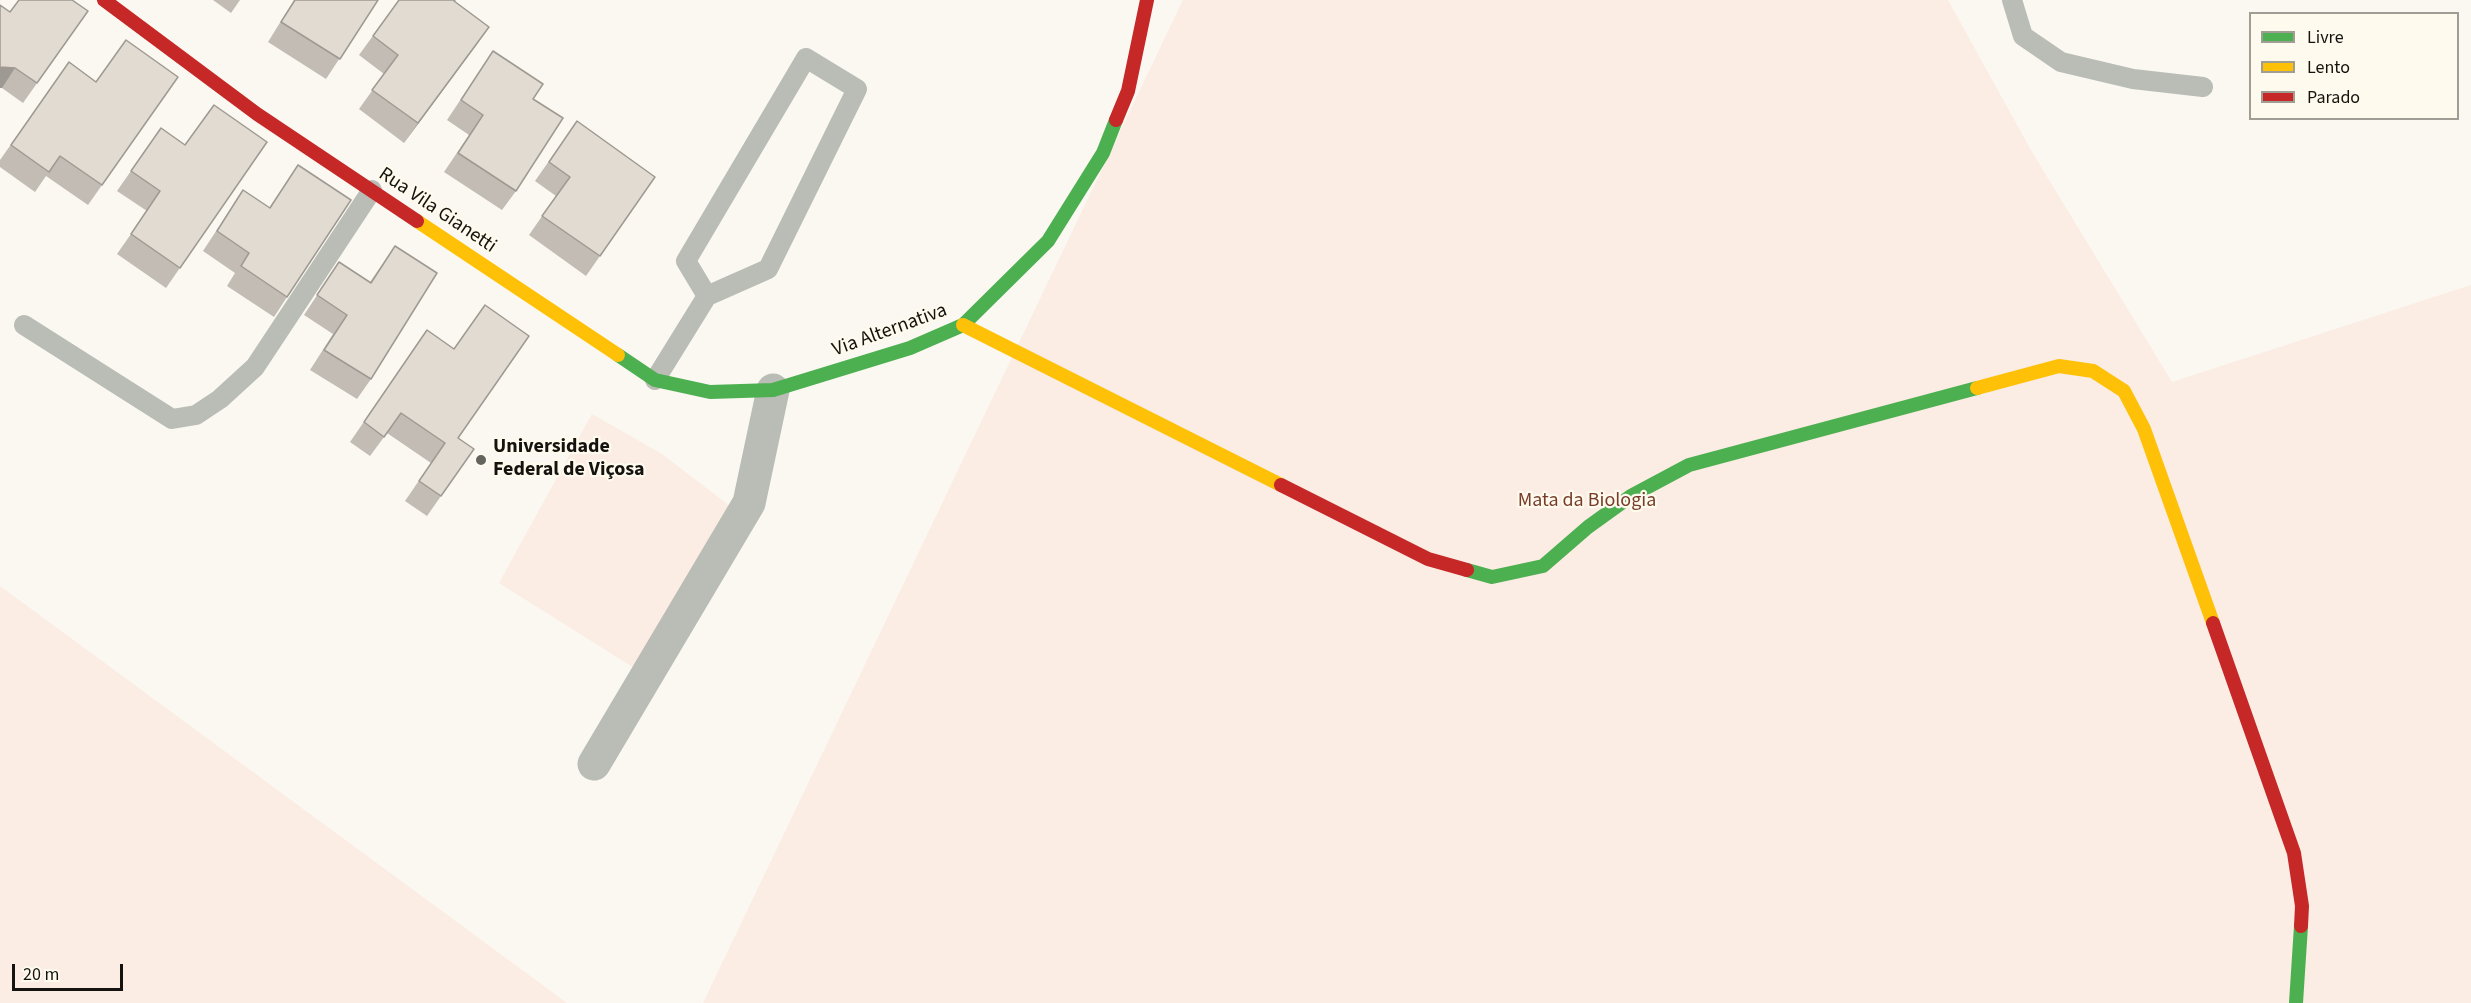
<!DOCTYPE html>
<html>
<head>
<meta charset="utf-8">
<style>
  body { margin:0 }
  #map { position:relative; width:2471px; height:1003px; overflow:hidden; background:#faf8f1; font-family:"Source Sans 3",sans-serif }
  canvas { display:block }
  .legend { position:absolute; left:2249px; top:12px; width:210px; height:108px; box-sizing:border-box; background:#fefaed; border:2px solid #a09e94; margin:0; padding:8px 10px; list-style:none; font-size:18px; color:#14130f }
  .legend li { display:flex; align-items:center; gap:12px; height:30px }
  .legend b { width:30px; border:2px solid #a09e94 }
  .scale { position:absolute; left:12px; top:964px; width:111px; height:27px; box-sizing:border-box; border:3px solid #14130f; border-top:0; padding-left:8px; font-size:18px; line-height:21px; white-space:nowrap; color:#14130f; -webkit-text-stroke:4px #fefaed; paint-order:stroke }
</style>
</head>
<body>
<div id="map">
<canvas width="2471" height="1003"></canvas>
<ul class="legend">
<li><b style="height:8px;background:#4caf50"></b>Livre</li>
<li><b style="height:8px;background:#ffc107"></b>Lento</li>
<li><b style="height:8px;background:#c62828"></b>Parado</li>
</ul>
<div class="scale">20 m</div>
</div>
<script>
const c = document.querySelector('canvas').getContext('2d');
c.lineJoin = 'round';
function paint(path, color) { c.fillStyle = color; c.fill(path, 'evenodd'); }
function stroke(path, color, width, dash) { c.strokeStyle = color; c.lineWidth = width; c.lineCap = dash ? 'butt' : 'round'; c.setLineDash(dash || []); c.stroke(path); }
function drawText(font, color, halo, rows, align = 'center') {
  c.font = font + ' "Source Sans 3",sans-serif'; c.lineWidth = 4.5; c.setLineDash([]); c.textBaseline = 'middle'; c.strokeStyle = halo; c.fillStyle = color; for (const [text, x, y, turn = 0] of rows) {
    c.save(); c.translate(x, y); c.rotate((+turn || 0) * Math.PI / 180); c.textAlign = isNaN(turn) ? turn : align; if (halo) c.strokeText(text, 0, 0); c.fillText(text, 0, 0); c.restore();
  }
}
const green = new Path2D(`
  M1183 0H1948L2032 152 2172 382 2471 285V1003H703Z
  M592 414 662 454 731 507 639 671 499 583Z
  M0 586 567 1003H0Z`);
const lane = new Path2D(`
  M2012 0 2023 36 2061 62 2133 79 2203 87
  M24 325 172 419 196 415 220 399 255 367 372 190
  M655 380 707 296 768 269 857 89 806 58 686 261 707 296`);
const street = new Path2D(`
  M594 764 749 503 773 390`);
const fast = new Path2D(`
  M618 355 655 380 710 392 773 390 910 348 963 325 1048 241 1103 153 1116 120
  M1467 570 1492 577 1543 566 1588 527 1631 496 1689 465 1977 388
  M2296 1003 2301 926`);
const slow = new Path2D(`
  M417 221 618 355
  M963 325 1281 485
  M1977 388 2059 366 2093 371 2124 391 2144 429 2213 623`);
const jam = new Path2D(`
  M104 0 257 114 417 221
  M1116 120 1128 91 1147 0
  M1281 485 1428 559 1467 570
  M2213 623 2294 853 2302 906 2301 926`);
const wall = new Path2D(`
  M213 0H240L231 13Z
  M294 0H378L326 79 268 42Z
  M399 0 455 2 489 27 404 143 359 109 384 74 359 55Z
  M88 11 23 103 2 88 10 12Z
  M493 51 533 99 516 191 502 210 444 172 469 135 447 120Z
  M69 62 96 82 178 77 88 205 46 176 35 192 0 167V160Z
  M577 121 655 177 586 276 529 235 556 196 535 181Z
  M161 128 185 145 267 142 166 288 117 254 147 211 117 191Z
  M298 165 287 297 274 317 227 286 235 273 203 251 243 190 269 208Z
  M395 246 371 379 357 399 310 370 333 334 304 315 339 262 370 282Z
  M427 330 458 438 474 449 427 516 405 501 431 463 387 433 370 456 350 442Z`);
const shadedWall = new Path2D(`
  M489 27 475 47 404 143 418 123Z
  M0 67 15 68 2 88H0Z`);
const building = new Path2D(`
  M19 0H72L88 11 37 83 15 68 0 67V5L10 12Z
  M295 0H378L340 59 281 22Z
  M399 0H455L454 1 489 27 418 123 372 90 398 55 373 36Z
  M126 40 178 77 102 185 60 156 49 172 11 145 69 62 96 82Z
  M493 51 543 84 533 99 563 118 516 191 458 153 483 115 461 100Z
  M214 105 267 142 180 268 131 234 160 191 131 171 161 128 185 145Z
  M577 121 655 177 600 256 542 216 570 177 549 162Z
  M298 165 351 200 287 297 241 266 249 253 217 231 243 190 270 208Z
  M395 246 437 273 371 379 324 350 347 315 317 295 339 262 371 283Z
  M485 305 529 336 458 438 474 449 441 496 419 481 445 443 401 413 384 437 364 422 427 330 454 349Z`);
const markers = [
  [481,460,6,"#64635e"]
];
const streetNames = [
  ["Rua Vila Gianetti",437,211,34],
  ["Via Alternativa",890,331,-20]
];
const poiNames = [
  ["Universidade",493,448],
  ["Federal de Viçosa",493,471]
];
const parkNames = [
  ["Mata da Biologia",1587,502]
];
paint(green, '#fbece4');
stroke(lane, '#babcb6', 20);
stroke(street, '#babcb6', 33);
stroke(fast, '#4caf50', 14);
stroke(slow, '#ffc107', 14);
stroke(jam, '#c62828', 14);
paint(wall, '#c2bcb4');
paint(shadedWall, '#9e9992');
paint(building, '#e2dbd1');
stroke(building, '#9e9992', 1.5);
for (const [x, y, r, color] of markers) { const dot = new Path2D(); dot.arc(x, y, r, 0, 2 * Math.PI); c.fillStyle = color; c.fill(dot); stroke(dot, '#fefaed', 2); }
drawText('20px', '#14130f', '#fefaed', streetNames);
drawText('bold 20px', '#14130f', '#fefaed', poiNames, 'left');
drawText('20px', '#783d2a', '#fefaed', parkNames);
</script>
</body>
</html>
